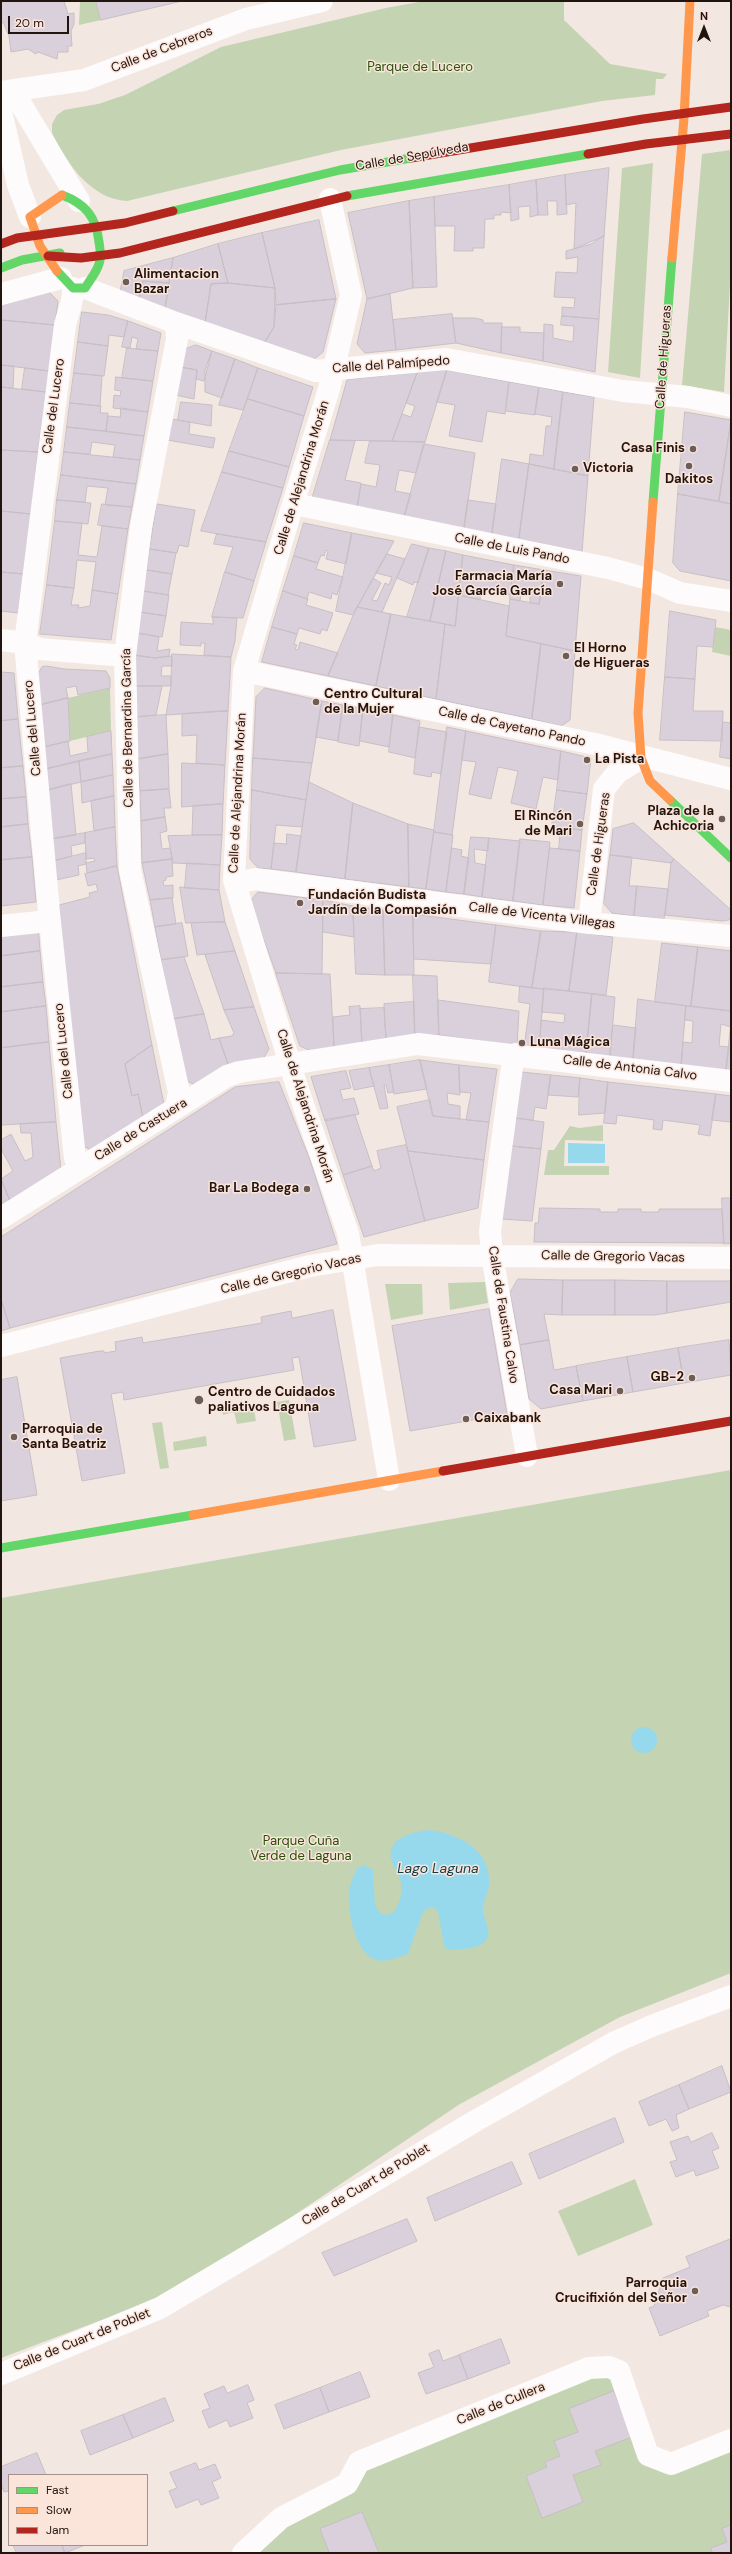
<!DOCTYPE html>
<html>
<head>
<meta charset="utf-8">
<style>
  body { margin:0 }
  #map { position:relative; width:732px; height:2554px; overflow:hidden; background:#f3e7e2; font-family:"DM Sans",sans-serif }
  canvas { display:block }
  .frame { position:absolute; inset:0; border:2px solid #22150f; pointer-events:none }
  .legend { position:absolute; left:8px; top:2474px; width:140px; height:72px; box-sizing:border-box; background:#fbe4da; border:1px solid #a49189; margin:0; padding:5px 7px; list-style:none; font-size:12px; color:#22150f }
  .legend li { display:flex; align-items:center; gap:8px; height:20px }
  .legend b { width:20px; border:1px solid #a49189 }
  .north { position:absolute; left:684px; top:8px; width:40px; height:40px; -webkit-text-stroke:3px #fbe4da; paint-order:stroke; rotate:0deg; font-size:11px; font-weight:700; line-height:16px; text-align:center; color:#22150f }
  .north::after { content:''; display:block; margin:auto; width:14px; height:18px; background:#22150f; clip-path:polygon(50% 0,100% 100%,50% 72%,0 100%) }
  .scale { position:absolute; left:8px; top:16px; width:61px; height:18px; box-sizing:border-box; border:2px solid #22150f; border-top:0; padding-left:5px; font-size:12px; line-height:14px; white-space:nowrap; color:#22150f; -webkit-text-stroke:3px #fbe4da; paint-order:stroke }
</style>
</head>
<body>
<div id="map">
<canvas width="732" height="2554"></canvas>
<div class="frame"></div>
<ul class="legend">
<li><b style="height:5px;background:#63d668"></b>Fast</li>
<li><b style="height:5px;background:#ff974d"></b>Slow</li>
<li><b style="height:5px;background:#b3261e"></b>Jam</li>
</ul>
<div class="north">N</div>
<div class="scale">20 m</div>
</div>
<script>
const c = document.querySelector('canvas').getContext('2d');
c.lineJoin = 'round';
function paint(path, color) { c.fillStyle = color; c.fill(path, 'evenodd'); }
function stroke(path, color, width, dash) { c.strokeStyle = color; c.lineWidth = width; c.lineCap = dash ? 'butt' : 'round'; c.setLineDash(dash || []); c.stroke(path); }
function drawText(font, color, halo, rows, align = 'center') {
  c.font = font + ' "DM Sans",sans-serif'; c.lineWidth = 3; c.setLineDash([]); c.textBaseline = 'middle'; c.strokeStyle = halo; c.fillStyle = color; for (const [text, x, y, turn = 0] of rows) {
    c.save(); c.translate(x, y); c.rotate((+turn || 0) * Math.PI / 180); c.textAlign = isNaN(turn) ? turn : align; if (halo) c.strokeText(text, 0, 0); c.fillText(text, 0, 0); c.restore();
  }
}
const green = new Path2D(`
  M80 1H96L101 20 79 25Z
  M424 1H564V20L610 64 667 74 663 79H656L655 95 602 101 341 150 127 201C91 199 67 164 52 133V124L57 115 64 110 98 104 125 95 221 47 386 8Z
  M731 150V266L724 392 682 385 702 154Z
  M653 163 640 378 608 372 622 168Z
  M715 627 731 630V656L712 652Z
  M110 688 111 731 70 741 68 698Z
  M603 1125V1141L565 1140 564 1166H609V1175H544L548 1150H554L570 1126 579 1128Z
  M485 1282 488 1303 450 1310 448 1283Z
  M385 1284H422L423 1314 391 1320Z
  M289 1400 296 1439 284 1441 277 1402Z
  M253 1405 256 1421 237 1424 234 1412 223 1415 222 1411Z
  M162 1422 169 1468 160 1469 152 1423Z
  M206 1436 207 1446 174 1451 173 1442Z
  M731 1470V1973L620 2017 460 2104 272 2230 152 2301 1 2358V1598Z
  M635 2179 653 2225 578 2256 558 2211Z
  M609 2367 648 2455 671 2464 731 2440V2553H243L359 2462Z`);
const water = new Path2D(`
  M568 1143 605 1144V1163H568Z
  M631 1740a13 13 0 1 1 26 0a13 13 0 1 1-26 0Z
  M428 1830C455 1833 486 1846 489 1877 491 1889 483 1899 483 1910 483 1919 493 1931 486 1940 478 1950 459 1949 448 1950L444 1946 438 1912 434 1907H429L423 1912 408 1954C399 1957 386 1963 376 1960 355 1953 347 1910 349 1891 350 1884 354 1875 357 1868L364 1865 373 1870 375 1905 379 1912 386 1915 394 1912C400 1902 404 1891 400 1879 399 1873 394 1868 392 1862 384 1839 412 1832 428 1830Z`);
const building = new Path2D(`
  M1 1H64L68 14 74 13V24L71 31 72 46H68V52H58L57 59 38 52 36 54 28 49 11 52 9 36 3 22 1 23Z
  M96 1H182L101 20Z
  M609 168 604 236 574 249 576 203 566 205 565 175Z
  M565 175 567 214 557 215V201H547L548 215H538L536 180Z
  M536 180 538 215 530 217V206L518 207 519 219 511 221 509 185Z
  M509 185 511 213 501 212V215H494V219H485L484 248H473V251H454L455 226H435L434 197Z
  M434 197 437 287 413 288 409 201Z
  M409 201 413 288 367 299 348 213Z
  M319 220 336 299 276 305 275 288 262 233Z
  M262 233 275 288 228 283 218 244Z
  M604 236 599 319 562 316V307L574 308 575 298 554 297 556 272 577 273 578 257 566 259V251L591 244Z
  M218 244 228 283 211 284 205 323 165 308 173 258Z
  M173 258 169 283 143 281 139 299 120 292 124 271Z
  M143 281 169 283 165 308 139 299Z
  M228 283 275 288 274 327 264 343 205 323 211 284Z
  M49 292 58 301 55 325 1 320V305Z
  M390 294 396 350 365 353 357 344 367 299Z
  M336 299 323 352 313 360 264 343 274 327 276 305Z
  M82 312 108 315 128 321 124 337 109 335 108 346 78 342Z
  M452 314 456 343 396 350 393 320Z
  M562 316 599 319 595 372 543 361 544 324 553 325V338L573 342 574 326 561 325Z
  M453 318H475L483 320V323H502L501 353 456 343Z
  M1 320 55 325 49 371 1 365Z
  M128 321 161 333 158 351 136 349 138 339 132 337 130 348 122 347Z
  M502 327H520V332L544 333 543 361 501 353Z
  M78 342 108 346 104 376 74 373Z
  M196 345 212 351 204 381 196 379 197 370 180 367 183 350Z
  M127 348 158 351 153 381 122 378Z
  M212 351 235 359 222 398 205 392V371Z
  M235 359 258 368 243 410 219 405Z
  M1 365 14 366 13 388 1 387Z
  M180 367 197 370 194 399 175 395Z
  M25 368 49 371 46 392 22 389Z
  M258 368 313 387 304 416 248 399Z
  M447 370 425 442 392 441 402 414 411 417 415 406 406 403 417 373Z
  M447 370 509 382 505 414 487 411 482 442 449 436 455 405 437 402Z
  M74 373 102 376 100 406 70 403Z
  M417 373 392 441 330 440 347 380Z
  M116 377 153 381 148 412 113 408 114 395 120 396 121 391 115 390Z
  M509 382 539 387 535 415 506 411Z
  M1 387 46 392 38 452 1 450Z
  M539 387 563 392 554 469 529 464 530 454 543 456 546 426H551L552 417 535 414Z
  M563 392 594 397 588 476 554 469Z
  M248 399 304 416 289 467 229 451Z
  M181 402 212 405 211 426 178 420Z
  M70 403 101 406 100 413H108L106 431 67 427Z
  M121 408 148 412 144 436 106 431 108 416 120 417Z
  M685 412 731 420 719 501 678 494Z
  M171 419 190 422 189 434 215 438 213 448 167 440Z
  M731 421V504L719 501Z
  M67 427 144 436 140 460 113 457 115 445 92 442 90 454 64 452Z
  M330 440 355 441 345 480 361 483 357 508 312 499Z
  M370 441 425 442 416 473 399 470 395 491 411 494 404 518 357 508 361 484 376 487 380 465 365 463Z
  M424 444 475 453 464 529 404 518Z
  M1 450 38 452 31 514 1 511Z
  M229 451 289 467 283 488 222 472Z
  M64 452 140 460 136 484 61 475Z
  M502 459 529 464 519 539 492 534Z
  M529 464 588 476 582 552 519 539Z
  M222 472 283 488 266 542 201 531Z
  M61 475 136 484 132 507 105 505 108 488 87 486 85 502 57 500Z
  M678 494 731 504V581L680 571 673 563Z
  M57 500 91 503 88 524 55 521Z
  M468 500 496 504 492 534 464 529Z
  M102 504 132 507 128 529 98 525Z
  M157 504 195 510 188 547 179 545 177 553 150 549Z
  M1 511 31 514 23 574 1 572Z
  M55 521 82 523 78 555 97 557 102 526 128 529 118 594 92 590 96 562 77 560 74 588 47 585Z
  M304 523 352 533 346 564 326 559 328 551 326 550 324 556 321 555 318 563 294 556Z
  M352 533 394 541 353 615 336 611Z
  M217 534 266 542 254 581 225 572 233 547 214 544Z
  M412 544 429 548 418 583 414 582 413 585 397 578Z
  M429 548 446 551 430 621 407 617Z
  M150 549 176 553 172 574 147 570Z
  M446 551 463 555 455 626 430 621Z
  M387 554 405 559 382 612 357 607 373 578 381 583 372 600 377 601 385 583 389 585 392 577 376 573Z
  M463 555 514 565 510 595 481 588 480 600 459 595Z
  M294 556 318 563 316 569 343 577 337 595 332 593 331 599 309 592 307 599 283 591Z
  M514 565 544 570 539 604 530 603V595L527 592 521 593 520 601 510 599Z
  M147 570 172 574 168 595 143 591Z
  M544 570 581 576 575 651 506 636 510 599 539 604Z
  M1 572 23 574 18 613 1 611Z
  M225 572 254 581 243 618 212 617Z
  M47 585 74 588 71 605H79L78 608 90 606 92 590 118 594 111 640 40 634Z
  M143 591 169 595 166 616 140 612Z
  M283 591 308 599 306 605 333 613 327 631 322 629 320 634 299 628 297 634 272 627Z
  M459 595 509 606 506 636 541 644 532 719 436 699 445 624 455 626Z
  M357 607 391 614 376 686 328 676Z
  M670 611 716 620 713 647 697 646 695 679 665 677Z
  M140 612 166 616 162 637 137 633Z
  M391 614 445 624 436 699 376 686Z
  M213 617 237 618 235 641 231 657 204 655 205 643H201V646L180 645 181 622 213 624Z
  M272 627 297 634 294 644 297 645 295 649 298 650 300 642 338 653 328 676 262 662Z
  M137 633 159 637 157 651 170 649 169 656 155 658 133 655Z
  M541 644 575 651 570 720 561 726 532 719Z
  M172 654 231 657 228 711 166 715 171 686Z
  M133 655 155 658 172 656V666H162L161 676H171V686H135Z
  M47 666 64 669 106 671 110 678V688L78 695 76 686 66 688 68 698 40 705 37 675 42 667Z
  M1 672 14 673 18 719 1 721Z
  M665 677 695 679 693 711H723L722 741 660 740Z
  M135 686H162L156 715 136 717Z
  M265 688 322 701 312 763 253 758 256 697Z
  M68 698 70 741 43 747 40 705Z
  M322 701 343 705 338 741 316 737Z
  M343 705 363 709 359 746 338 742Z
  M363 709 393 715 389 747 360 741Z
  M228 711 225 765 196 763 197 735 182 736V714Z
  M166 715 168 754 138 759 136 717Z
  M393 715 420 721 415 758 389 752Z
  M18 719 23 766 1 768V721Z
  M723 722 731 723V759L720 757Z
  M419 727 447 732 441 774 432 772 431 777 414 774Z
  M447 727 466 731 452 835 434 832Z
  M111 731 112 754 46 769 43 747 68 741 70 756 88 752 87 737Z
  M466 731 561 751 558 780 543 777 536 809 511 803 518 771 498 767 491 799 469 794 476 762 462 760Z
  M561 751 591 758 587 794 557 790Z
  M112 754 113 775 81 782 79 761Z
  M168 754 169 789 140 791 138 759Z
  M253 758 312 763 306 800 252 790Z
  M79 761 81 782 48 790 46 769Z
  M182 763 225 765 223 804 182 807Z
  M23 766 26 797 1 799V768Z
  M113 775 114 796 82 803 81 782Z
  M309 782 353 803 345 879 296 872Z
  M71 784 76 835 52 839 48 790Z
  M169 789 171 808H164L165 817 141 821 140 791Z
  M252 790 306 800 302 827 276 825 271 869 258 868 250 859Z
  M557 790 587 794 582 830 552 827Z
  M114 796 115 827 94 831 91 801Z
  M26 797 28 824 1 827V799Z
  M353 803 408 824 409 887 345 879Z
  M223 804 222 835H192L193 806Z
  M165 817 167 831 160 833 162 849 170 848 172 859 142 863 141 821Z
  M634 823 674 859 671 863 610 855 613 829Z
  M28 824 32 857 1 860V827Z
  M408 824 434 830 426 889 409 887Z
  M115 827 117 866 87 873 86 863 95 861 94 858 86 859 85 833Z
  M561 828 582 830 580 851 559 849Z
  M434 832 453 835 446 892 426 889Z
  M85 833V843L71 846 72 856 54 861 52 839Z
  M287 834 301 836 296 872 271 869 274 843 286 844Z
  M222 835 220 865 173 863 168 836Z
  M471 837 489 838 488 851 474 849 475 863 486 865 482 897 464 894Z
  M489 838 520 841 513 901 482 897Z
  M520 839 550 842 543 905 513 901Z
  M452 848 462 850 461 856 469 858 464 894 446 892Z
  M550 848 580 851 574 908 543 905Z
  M86 853V864L78 866 79 875 56 880 54 861Z
  M610 855 632 857 629 886H637L634 916 612 913 604 904Z
  M32 857 36 902 1 906V860Z
  M172 859 173 876 166 877V880L163 881 164 886 173 885V898L150 900 142 863Z
  M674 859 730 909 731 916 729 920 722 921 665 915 671 863Z
  M187 863 220 865 219 890 185 888Z
  M117 866 152 1045 125 1064 132 1096 138 1094 143 1118 93 1151 81 1145 59 905 90 897 89 893 98 891 96 884 88 886 85 874Z
  M637 886 668 889 664 919 634 916Z
  M180 887 219 890 225 922 186 923Z
  M258 892 323 900 322 974 276 973 250 902Z
  M172 898 176 924 155 927 150 900Z
  M323 900 353 906 354 937 323 932Z
  M353 906 383 910 385 975 356 974Z
  M383 910 413 914 414 975H385Z
  M413 914 496 925 491 964 414 959Z
  M225 922 235 951 197 955 191 923Z
  M182 923 188 956 161 960 155 927Z
  M38 925 40 951 1 956V930Z
  M496 925 541 931 532 988 489 982Z
  M541 931 577 932 569 991 532 988Z
  M577 932 613 937 606 995 569 991Z
  M662 943 698 947 691 1006 655 1002Z
  M698 947 731 951V1011L691 1006Z
  M40 951 43 982 1 987V956Z
  M235 951 254 1007 224 1010 205 955Z
  M184 957 204 1014 173 1019 161 960Z
  M276 973 330 974 334 1048 311 1051 300 1046Z
  M413 975 437 976 439 1035 415 1036Z
  M43 982 46 1006 1 1012V987Z
  M520 986 544 989 539 1049 524 1047 530 1004 519 1002Z
  M544 988 592 994 586 1054 539 1049 541 1020 564 1023 565 1014 542 1012Z
  M592 994 615 997 610 1057 586 1054Z
  M638 999 686 1006 681 1065 633 1060Z
  M438 1000 519 1011 517 1046 439 1035Z
  M414 1002 415 1036 386 1040 384 1004Z
  M46 1006 49 1042 1 1048V1012Z
  M360 1006 362 1044 334 1048 333 1017 350 1015 349 1007Z
  M686 1006 731 1011V1027L721 1024 719 1046 729 1047 726 1071 681 1065 683 1042 692 1043 693 1021 685 1020Z
  M254 1007 269 1049 263 1059 228 1064 219 1038 232 1036 234 1033 224 1010Z
  M384 1008 386 1040 362 1044 360 1009Z
  M204 1014 211 1040 219 1038 228 1064 195 1085 185 1080 173 1019Z
  M731 1023V1071H726Z
  M613 1025 636 1028 633 1060 610 1057Z
  M49 1042 56 1122 1 1125V1048Z
  M152 1045 164 1104 143 1118 138 1094 132 1096 125 1064Z
  M420 1060 427 1089 394 1094 389 1065Z
  M420 1060 459 1065 460 1095 447 1093 448 1104 460 1106V1119L433 1116Z
  M389 1065 394 1092 388 1093 386 1085H384L388 1108 380 1109 369 1068Z
  M459 1065 497 1069 489 1122 466 1120 471 1093 460 1092Z
  M369 1068 374 1086 354 1090 349 1071Z
  M346 1071 351 1088 340 1090 343 1100 354 1098 359 1114 325 1121 311 1077Z
  M521 1072 551 1075 546 1109 535 1107 533 1120 515 1118Z
  M551 1075 580 1078 578 1097 548 1095Z
  M580 1078 608 1082 605 1113 579 1115Z
  M279 1082 310 1160 337 1244 10 1328 1 1299V1237L235 1087Z
  M608 1082 716 1094 710 1136 698 1134 700 1125 663 1120 662 1130 653 1129 654 1120 617 1115 616 1124 604 1123Z
  M716 1094 731 1096V1125L730 1122 712 1120Z
  M430 1100 433 1116 489 1122 484 1160 408 1151 397 1107Z
  M355 1115 372 1166 343 1175 325 1120Z
  M515 1118 544 1122 541 1149 511 1146Z
  M56 1122 61 1170 10 1201 1 1179 13 1171 1 1149V1140L11 1134 25 1161 33 1157 31 1133H21L20 1124Z
  M406 1145 425 1221 364 1237 343 1175 372 1166 374 1171 381 1168 377 1151Z
  M511 1146 541 1149 532 1221 501 1219Z
  M408 1151 484 1160 478 1208 425 1221Z
  M1 1179 10 1201 1 1207Z
  M722 1198H731V1243L724 1244Z
  M540 1208 600 1209V1212H618V1209H641V1212H659V1209H722L724 1243 534 1242 535 1223H538Z
  M518 1279 563 1280 562 1315 544 1314 549 1340 520 1345 510 1293Z
  M563 1280H615V1315H562Z
  M615 1280 667 1281V1313L655 1315H615Z
  M667 1281H731V1302L667 1313Z
  M1 1299 10 1328 1 1331Z
  M489 1309 507 1414 410 1431 392 1326Z
  M333 1310 356 1440 314 1447 299 1357 292 1358 294 1370 124 1400 123 1392 111 1394 125 1473 82 1481 60 1358 100 1351H104V1353L116 1351 115 1342 142 1337 143 1343 262 1323 261 1317 291 1311 292 1318Z
  M549 1340 554 1370 576 1366 583 1401 541 1409 529 1399 520 1345Z
  M729 1340 731 1375 684 1383 678 1348Z
  M678 1348 684 1383 633 1392 627 1357Z
  M627 1357 633 1392 583 1401 576 1366Z
  M17 1377 37 1495 1 1501V1380Z
  M722 2066 731 2092 689 2109 679 2085Z
  M679 2085 689 2109 676 2115 679 2128 672 2131 666 2119 649 2126 639 2102Z
  M615 2118 624 2142 539 2179 529 2154Z
  M712 2133 719 2148 712 2151 719 2168 696 2176 694 2170 676 2177 670 2162 677 2160 670 2142 688 2136 691 2142Z
  M512 2162 522 2184 435 2221 427 2198Z
  M407 2219 417 2241 334 2276 322 2253Z
  M731 2239V2307L723 2305 707 2311 709 2316 660 2336 649 2308 654 2306 663 2278 690 2267 686 2257Z
  M501 2339 510 2363 468 2379 459 2355Z
  M439 2350 443 2361 459 2355 468 2379 426 2394 418 2373 434 2367 429 2354Z
  M360 2372 370 2397 329 2412 320 2388Z
  M248 2385 254 2400 247 2403 253 2418 230 2427 227 2420 209 2428 202 2411 210 2408 204 2394 224 2386 227 2393Z
  M320 2388 329 2412 284 2429 275 2405Z
  M614 2391 632 2437 595 2451 601 2465 573 2475 583 2502 542 2518 526 2476 547 2467 545 2462 560 2456 554 2441 578 2432 569 2409Z
  M165 2398 174 2421 133 2438 123 2415Z
  M123 2415 133 2438 90 2455 81 2431Z
  M37 2453 46 2475H9V2491L4 2492 1 2484V2467Z
  M196 2463 199 2470 215 2464 221 2478 212 2482 219 2498 201 2505 198 2499 176 2508 169 2491 177 2488 170 2473Z
  M362 2512 379 2553H326L329 2552 320 2529Z
  M731 2525V2553H710L712 2552 711 2548 727 2542 722 2529Z
  M13 2545H62L65 2553H17Z
  M62 2545H85L65 2553Z`);
const street = new Path2D(`
  M13 91 79 201
  M1 92 84 80 246 19 322 1
  M1 111 18 185 30 217
  M330 199 351 295 329 389 292 507 244 671 234 880 296 1084 348 1233 389 1480
  M73 288C74 301 68 312 65 325L25 643 49 912 75 1158 78 1162 86 1165
  M85 288 176 323 316 371 446 359 623 391 688 397 731 406
  M1 294 61 278
  M176 323 177 339 141 527 125 656 130 870 179 1092 176 1108
  M292 507 299 505 608 568 648 579 680 593 731 601
  M1 640 25 643 40 649 125 656
  M244 671 595 744 731 779
  M234 880 246 881 255 879 589 923 731 936
  M589 923 604 789 617 773 641 758
  M1 926 39 922
  M516 1054 512 1067 490 1231 492 1255 527 1456
  M1 1218 227 1076 239 1072 418 1044 731 1081
  M1 1346 310 1266 378 1255 731 1258
  M1 2374 160 2308 477 2120 615 2042 654 2025 731 1996
  M243 2553 281 2518 347 2484 359 2462 589 2368 609 2367 619 2371 648 2455 671 2464 731 2440`);
const fast = new Path2D(`
  M347 196 588 154
  M173 211 340 170 411 158
  M1 268 22 260 60 253
  M57 271 73 288H85C90 280 96 273 99 264 102 257 100 249 99 242 96 217 86 204 62 195
  M653 502 672 258
  M670 800 731 858
  M1 1548 193 1515`);
const slow = new Path2D(`
  M672 258 684 118 690 1
  M57 271 40 246 30 217 62 195
  M653 502 638 713 641 758 650 781 670 800
  M193 1515 443 1471`);
const jam = new Path2D(`
  M588 154 646 144 731 134
  M411 158 643 119 731 107
  M1 244 17 238 125 223 173 211
  M48 256 81 258 120 253 347 196
  M443 1471 731 1421`);
const markers = [
  [126,282,4,"#6b5e59"],
  [693,449,4,"#6b5e59"],
  [689,466,4,"#6b5e59"],
  [575,469,4,"#6b5e59"],
  [560,584,4,"#6b5e59"],
  [566,656,4,"#6b5e59"],
  [316,702,4,"#6b5e59"],
  [587,760,4,"#6b5e59"],
  [722,819,4,"#6b5e59"],
  [580,824,4,"#6b5e59"],
  [300,903,4,"#6b5e59"],
  [522,1043,4,"#6b5e59"],
  [307,1189,4,"#6b5e59"],
  [692,1378,4,"#6b5e59"],
  [620,1391,4,"#6b5e59"],
  [199,1400,5,"#6b5e59"],
  [466,1419,4,"#6b5e59"],
  [14,1437,4,"#6b5e59"],
  [695,2291,4,"#6b5e59"]
];
const streetNames = [
  ["Calle de Cebreros",162,50,-21],
  ["Calle de Sepúlveda",412,157,-10],
  ["Calle de Higueras",664,357,-86],
  ["Calle del Palmípedo",391,365,-4],
  ["Calle del Lucero",54,406,-82],
  ["Calle de Alejandrina Morán",302,478,-73],
  ["Calle de Luis Pando",512,549,11],
  ["Calle de Cayetano Pando",512,727,12],
  ["Calle del Lucero",33,728,-95],
  ["Calle de Bernardina García",128,728,-91],
  ["Calle de Alejandrina Morán",238,793,-87],
  ["Calle de Higueras",599,844,-82],
  ["Calle de Vicenta Villegas",542,916,7],
  ["Calle del Lucero",64,1051,-96],
  ["Calle de Antonia Calvo",630,1068,7],
  ["Calle de Alejandrina Morán",305,1106,72],
  ["Calle de Castuera",141,1130,-32],
  ["Calle de Gregorio Vacas",613,1257,1],
  ["Calle de Gregorio Vacas",291,1274,-13],
  ["Calle de Faustina Calvo",503,1315,81],
  ["Calle de Cuart de Poblet",366,2185,-31],
  ["Calle de Cuart de Poblet",82,2340,-22],
  ["Calle de Cullera",501,2404,-22]
];
const parkNames = [
  ["Parque de Lucero",420,68],
  ["Parque Cuña",301,1842],
  ["Verde de Laguna",301,1857]
];
const poiNames = [
  ["Alimentacion",134,275],
  ["Bazar",134,290],
  ["Casa Finis",685,449,"right"],
  ["Victoria",583,469],
  ["Dakitos",689,480,"center"],
  ["Farmacia María",552,577,"right"],
  ["José García García",552,592,"right"],
  ["El Horno",574,649],
  ["de Higueras",574,664],
  ["Centro Cultural",324,695],
  ["de la Mujer",324,710],
  ["La Pista",595,760],
  ["Plaza de la",714,812,"right"],
  ["Achicoria",714,827,"right"],
  ["El Rincón",572,817,"right"],
  ["de Mari",572,832,"right"],
  ["Fundación Budista",308,896],
  ["Jardín de la Compasión",308,911],
  ["Luna Mágica",530,1043],
  ["Bar La Bodega",299,1189,"right"],
  ["GB-2",684,1378,"right"],
  ["Casa Mari",612,1391,"right"],
  ["Centro de Cuidados",208,1393],
  ["paliativos Laguna",208,1408],
  ["Caixabank",474,1419],
  ["Parroquia de",22,1430],
  ["Santa Beatriz",22,1445],
  ["Parroquia",687,2284,"right"],
  ["Crucifixión del Señor",687,2299,"right"]
];
const waterNames = [
  ["Lago Laguna",438,1869]
];
paint(green, '#c4d4b2');
paint(water, '#96d9ec');
paint(building, '#dad0dc');
stroke(building, '#c6bfc3', 1);
stroke(street, '#fdfbfb', 22);
stroke(fast, '#63d668', 9);
stroke(slow, '#ff974d', 9);
stroke(jam, '#b3261e', 9);
for (const [x, y, r, color] of markers) { const dot = new Path2D(); dot.arc(x, y, r, 0, 2 * Math.PI); c.fillStyle = color; c.fill(dot); stroke(dot, '#fbe4da', 1.5); }
drawText('13px', '#22150f', '#fbe4da', streetNames);
drawText('13px', '#27500a', '#fbe4da', parkNames);
drawText('bold 13px', '#22150f', '#fbe4da', poiNames, 'left');
drawText('italic 14px', '#0f3e4a', '#fbe4da', waterNames);
</script>
</body>
</html>
